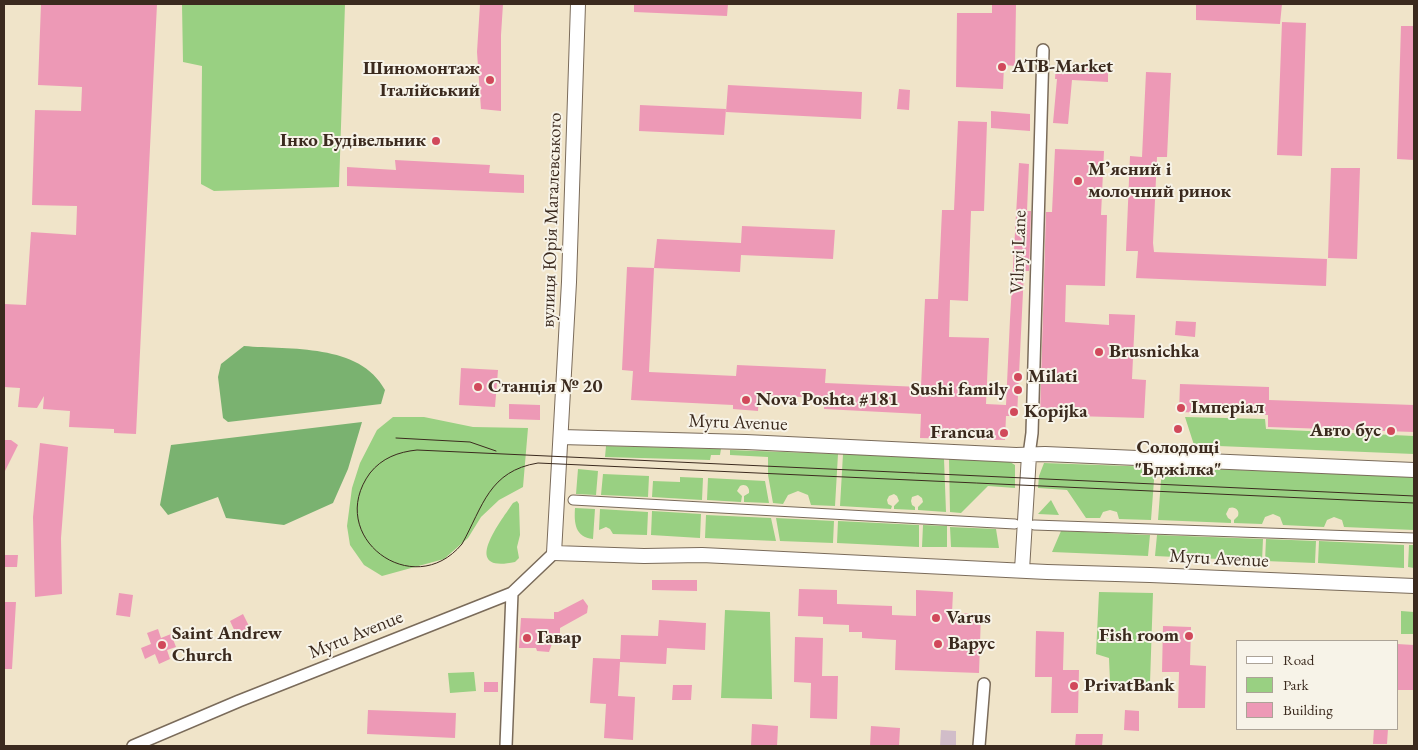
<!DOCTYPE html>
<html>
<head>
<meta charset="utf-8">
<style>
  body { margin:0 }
  #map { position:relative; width:1418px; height:750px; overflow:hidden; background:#f0e4c9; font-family:"EB Garamond",serif }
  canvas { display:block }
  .frame { position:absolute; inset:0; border:5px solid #3b2a1e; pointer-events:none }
  .legend { position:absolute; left:1236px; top:640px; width:162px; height:90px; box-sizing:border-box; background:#f7f3e8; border:1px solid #aca397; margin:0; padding:6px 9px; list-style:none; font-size:15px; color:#3b2a1e }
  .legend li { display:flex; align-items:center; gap:10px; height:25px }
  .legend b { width:25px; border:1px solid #aca397 }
</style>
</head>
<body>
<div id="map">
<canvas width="1418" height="750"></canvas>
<div class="frame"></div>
<ul class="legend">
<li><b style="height:6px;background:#fff"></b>Road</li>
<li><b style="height:14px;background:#99d082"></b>Park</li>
<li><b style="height:14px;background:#ed99b6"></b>Building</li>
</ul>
</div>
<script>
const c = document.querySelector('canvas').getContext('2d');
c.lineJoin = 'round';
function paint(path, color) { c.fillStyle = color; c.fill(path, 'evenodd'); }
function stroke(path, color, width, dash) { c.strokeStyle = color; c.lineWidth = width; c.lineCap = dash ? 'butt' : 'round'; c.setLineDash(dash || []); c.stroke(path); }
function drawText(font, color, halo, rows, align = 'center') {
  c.font = font + ' "EB Garamond",serif'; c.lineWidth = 4; c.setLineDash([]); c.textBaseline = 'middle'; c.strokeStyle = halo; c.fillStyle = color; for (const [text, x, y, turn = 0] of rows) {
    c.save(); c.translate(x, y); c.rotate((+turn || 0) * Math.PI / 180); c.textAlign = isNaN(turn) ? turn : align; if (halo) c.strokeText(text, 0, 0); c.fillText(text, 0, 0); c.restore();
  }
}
const industrial = new Path2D(`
  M941 730 956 731V746H940Z`);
const green = new Path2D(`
  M182 4H345L339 187 214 191 201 184 202 66 183 62Z
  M393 417H424L473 427 528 428 523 487 499 500 481 517 468 538 444 559 382 576 364 565 350 545 347 526 352 488 360 463 377 430Z
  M1185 417 1265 419 1266 429 1414 436V454L1194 445Z
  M606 446 721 449 720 455H711L710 460 605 457Z
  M730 450 838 454 835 506 811 505 808 495 798 491 788 495 783 504 773 503 768 475V457L730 455Z
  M843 454 944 459 946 512 918 510V507L923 502 922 498 918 495 912 497 911 501 912 505 915 507V510L894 509V506L899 501 897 496 894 494 889 496 887 500 888 504 892 506 891 509 840 506Z
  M949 459 1010 462 1015 465V488L988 486 961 513 950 512Z
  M1044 463 1155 467 1151 520 1119 519 1117 512 1110 510 1103 512 1100 518H1086L1067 490 1038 488 1039 476Z
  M1162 467 1414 477V530L1344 527 1342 520 1334 517 1327 520 1324 527 1283 525 1280 517 1273 514 1265 517 1262 524 1234 523V520L1238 516C1240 510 1235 506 1229 508L1226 514 1228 518 1231 520V523L1158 520Z
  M578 469 598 471 596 495 576 494Z
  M603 474 649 476 648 497 601 495Z
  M680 477 703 478 702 500 652 497 653 481 680 482Z
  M708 478 765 481 769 503 744 502V496L749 493C750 487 745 483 740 486L737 491 742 496 741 502 707 500Z
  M1051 500 1059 515 1038 514Z
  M517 501 519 504 520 535 517 547 519 558 515 562C459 574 501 521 513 503Z
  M575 508 595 509 593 539C575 537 574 523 575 508Z
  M600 509 648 512 647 535 613 534 610 529 606 527 599 530Z
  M652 511 701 514 700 538 651 535Z
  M706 515 771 518 776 541 705 538Z
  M776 518 834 521 833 543 780 541Z
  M838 521 919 525V547L837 543Z
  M923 525 947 526V547H922Z
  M950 527 996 529 999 548 951 547Z
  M1061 531 1150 535 1148 556 1052 552Z
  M1157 535 1263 539 1262 561 1155 556Z
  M1266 539 1316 541 1315 563 1265 561Z
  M1319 541 1404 545V568L1318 563Z
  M1409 545H1414V568L1408 567Z
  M1099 592 1153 593 1150 683 1110 682 1109 658 1096 654Z
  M725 610 770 612 772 699 721 698Z
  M1401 611 1414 612V634H1401Z
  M474 672 476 691 450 693 448 673Z`);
const forest = new Path2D(`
  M244 346C290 350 360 343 385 390L381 404 228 422 223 418 218 377 221 364Z
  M362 422 348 469 333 503 284 525 226 518 218 497 168 515 160 505 171 445Z`);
const building = new Path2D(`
  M41 4H157L136 434 114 433V429L69 427 70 411 43 409 44 396 37 408 18 407 20 388 4 387V304L26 305 31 232 76 235 77 206 32 205 35 110 81 111 82 87 38 85Z
  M480 4H503L501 35V111L481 109 477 52Z
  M634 4H728L727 16 634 12Z
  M992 4H1016L1015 66 1004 65 1003 89 956 87 957 13H992Z
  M1196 4H1282L1280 24 1196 20Z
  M1282 22 1306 23 1302 156 1277 155Z
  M1401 26H1414V160L1397 159Z
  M1056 64 1108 67V82L1072 80 1068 124 1053 123 1057 79H1055Z
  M1146 72 1171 73 1167 157H1157L1153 243 1154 252 1327 259 1326 286 1136 278 1138 251H1126L1130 156 1142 157Z
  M728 85 862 92 861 119 726 112Z
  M899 89 910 90 909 110 897 109Z
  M640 105 726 109 724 135 639 131Z
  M991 111 1030 114V131L991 128Z
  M958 121 987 122 984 211H971L968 301 950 300 949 337 989 338 986 404 1006 405 1010 319 1019 163 1029 164 1027 211H1031L1029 271H1024L1017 416H1006L1005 440 920 438 921 414 824 409V398L759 395 758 411 733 409V405L631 400 633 371 622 370 627 267 654 268 649 372 736 376 737 365 826 369 825 383 921 387 925 299H938L942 210H954Z
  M1055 149 1104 151 1101 215H1107L1105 286 1066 285 1065 322 1109 325V314L1135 315 1132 379 1146 380 1144 418 1040 415 1046 212H1052Z
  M395 160 490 165 489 173 524 175V193L347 186V167L396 170Z
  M1331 168H1360L1357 259 1328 258Z
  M742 226 835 230 833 259 741 255 740 272 654 268 657 239 741 243Z
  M1176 321 1196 322 1195 337 1175 335Z
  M461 368 498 370 495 407 459 405Z
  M1180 384 1269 387V400L1414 405V432L1268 427V415L1179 412Z
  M509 404 540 405V420L509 419Z
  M4 440H11L18 445 4 473Z
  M40 443 68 447 61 538 62 594 35 597 33 517Z
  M4 555H18L17 567H4Z
  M652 580H697V591L652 590Z
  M799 589 837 590V604L892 606V615L916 616V590L953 592 952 613 981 614 979 673 895 670 896 640 862 638V632H849V625L823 624V617L798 616Z
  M119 593 133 595 130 617 116 615Z
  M583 599 588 606 587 613 560 628V641H553L549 652 537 651 536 648H519L521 618 554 619V612H558Z
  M4 602H16L12 669H4Z
  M243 614 251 630 237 636 230 621Z
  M659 620 706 623 705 650 667 648 666 664 620 662 618 696 635 697 633 740 604 738 606 704 590 703 593 658 620 659 621 635 658 636Z
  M1163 626 1191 627 1190 665 1206 666 1205 708H1178L1179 672H1162Z
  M158 629 161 638 171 634 176 647 167 650 170 659 159 664 155 654 145 659 141 648 151 644 147 633Z
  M1036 631 1064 632 1063 670H1079L1078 713H1051L1052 677H1035Z
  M795 637 823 638 822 676H838L837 719 810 718 811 683 794 682Z
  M1397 644 1414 645V690H1397Z
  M484 682H498V692H484Z
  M673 685H692L691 700H672Z
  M368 710 456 713 455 738 367 734Z
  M1125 710 1139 711V731L1124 730Z
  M752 724 778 726 777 746H751Z
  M871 726 900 728 899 746H870Z
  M1374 729H1388L1387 744H1373Z
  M1076 734H1103L1102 746H1075Z`);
const pedestrian = new Path2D(`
  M573 500 1015 524
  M1034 525 1414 538`);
const minor = new Path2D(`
  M1029 455 1032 433 1043 50
  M133 746 239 701 512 593 554 553
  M506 746 512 593
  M979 746 984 684`);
const tertiary = new Path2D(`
  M578 4 569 282 554 553 644 556 702 555 1047 572 1150 575 1414 586
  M561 437 746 442 1016 455 1045 454 1414 470
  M1022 570 1029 455`);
const tram = new Path2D(`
  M396 438 470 442 496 451
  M1414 496 417 450C398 452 382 458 370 473 324 536 413 603 462 544 483 506 489 471 538 463L1414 503`);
const markers = [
  [1002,67,5,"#d1495b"],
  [490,80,5,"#d1495b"],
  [436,141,5,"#d1495b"],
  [1078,181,5,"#d1495b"],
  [1099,352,5,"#d1495b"],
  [1018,377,5,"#d1495b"],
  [478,387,5,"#d1495b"],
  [1018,390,5,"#d1495b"],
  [746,400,5,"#d1495b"],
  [1181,408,5,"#d1495b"],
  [1014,412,5,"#d1495b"],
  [1178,429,5,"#d1495b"],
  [1391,431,5,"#d1495b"],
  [1004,433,5,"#d1495b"],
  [936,618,5,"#d1495b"],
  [1189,636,5,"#d1495b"],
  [527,638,5,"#d1495b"],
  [938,644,5,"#d1495b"],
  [162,645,5,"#d1495b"],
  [1074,686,5,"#d1495b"]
];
const poiNames = [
  ["ATB-Market",1012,67],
  ["Шиномонтаж",480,69,"right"],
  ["Італійський",480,91,"right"],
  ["Інко Будівельник",426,141,"right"],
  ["Мʼясний і",1088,170],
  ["молочний ринок",1088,192],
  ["Brusnichka",1109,352],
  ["Milati",1028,377],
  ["Станція № 20",488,387],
  ["Sushi family",1008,390,"right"],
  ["Nova Poshta #181",756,400],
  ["Імперіал",1191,408],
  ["Kopijka",1024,412],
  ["Авто бус",1381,431,"right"],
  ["Franсua",994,433,"right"],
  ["Солодощі",1178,448,"center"],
  ["\"Бджілка\"",1178,470,"center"],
  ["Varus",946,618],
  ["Saint Andrew",172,634],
  ["Church",172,656],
  ["Fish room",1179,636,"right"],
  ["Гавар",537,638],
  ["Варус",948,644],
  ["PrivatBank",1084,686]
];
const streetNames = [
  ["вулиця Юрія Магалевського",552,220,-88],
  ["Vilnyi Lane",1019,252,-88],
  ["Myru Avenue",738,423,2],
  ["Myru Avenue",1219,559,3],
  ["Myru Avenue",356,635,-22]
];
paint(industrial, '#d1bdc9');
paint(green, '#99d082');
paint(forest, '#7ab270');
paint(building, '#ed99b6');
stroke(pedestrian, '#7a6b5a', 11);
stroke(minor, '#7a6b5a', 14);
stroke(tertiary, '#7a6b5a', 16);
stroke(pedestrian, '#fff', 9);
stroke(minor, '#fff', 11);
stroke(tertiary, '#fff', 14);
stroke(tram, '#3b2a1e', 1);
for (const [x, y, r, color] of markers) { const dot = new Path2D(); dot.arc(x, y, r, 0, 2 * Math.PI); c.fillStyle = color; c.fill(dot); stroke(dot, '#f7f3e8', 2); }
drawText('bold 19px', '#3b2a1e', '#f7f3e8', poiNames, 'left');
drawText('19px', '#3b2a1e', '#f7f3e8', streetNames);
</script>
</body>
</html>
